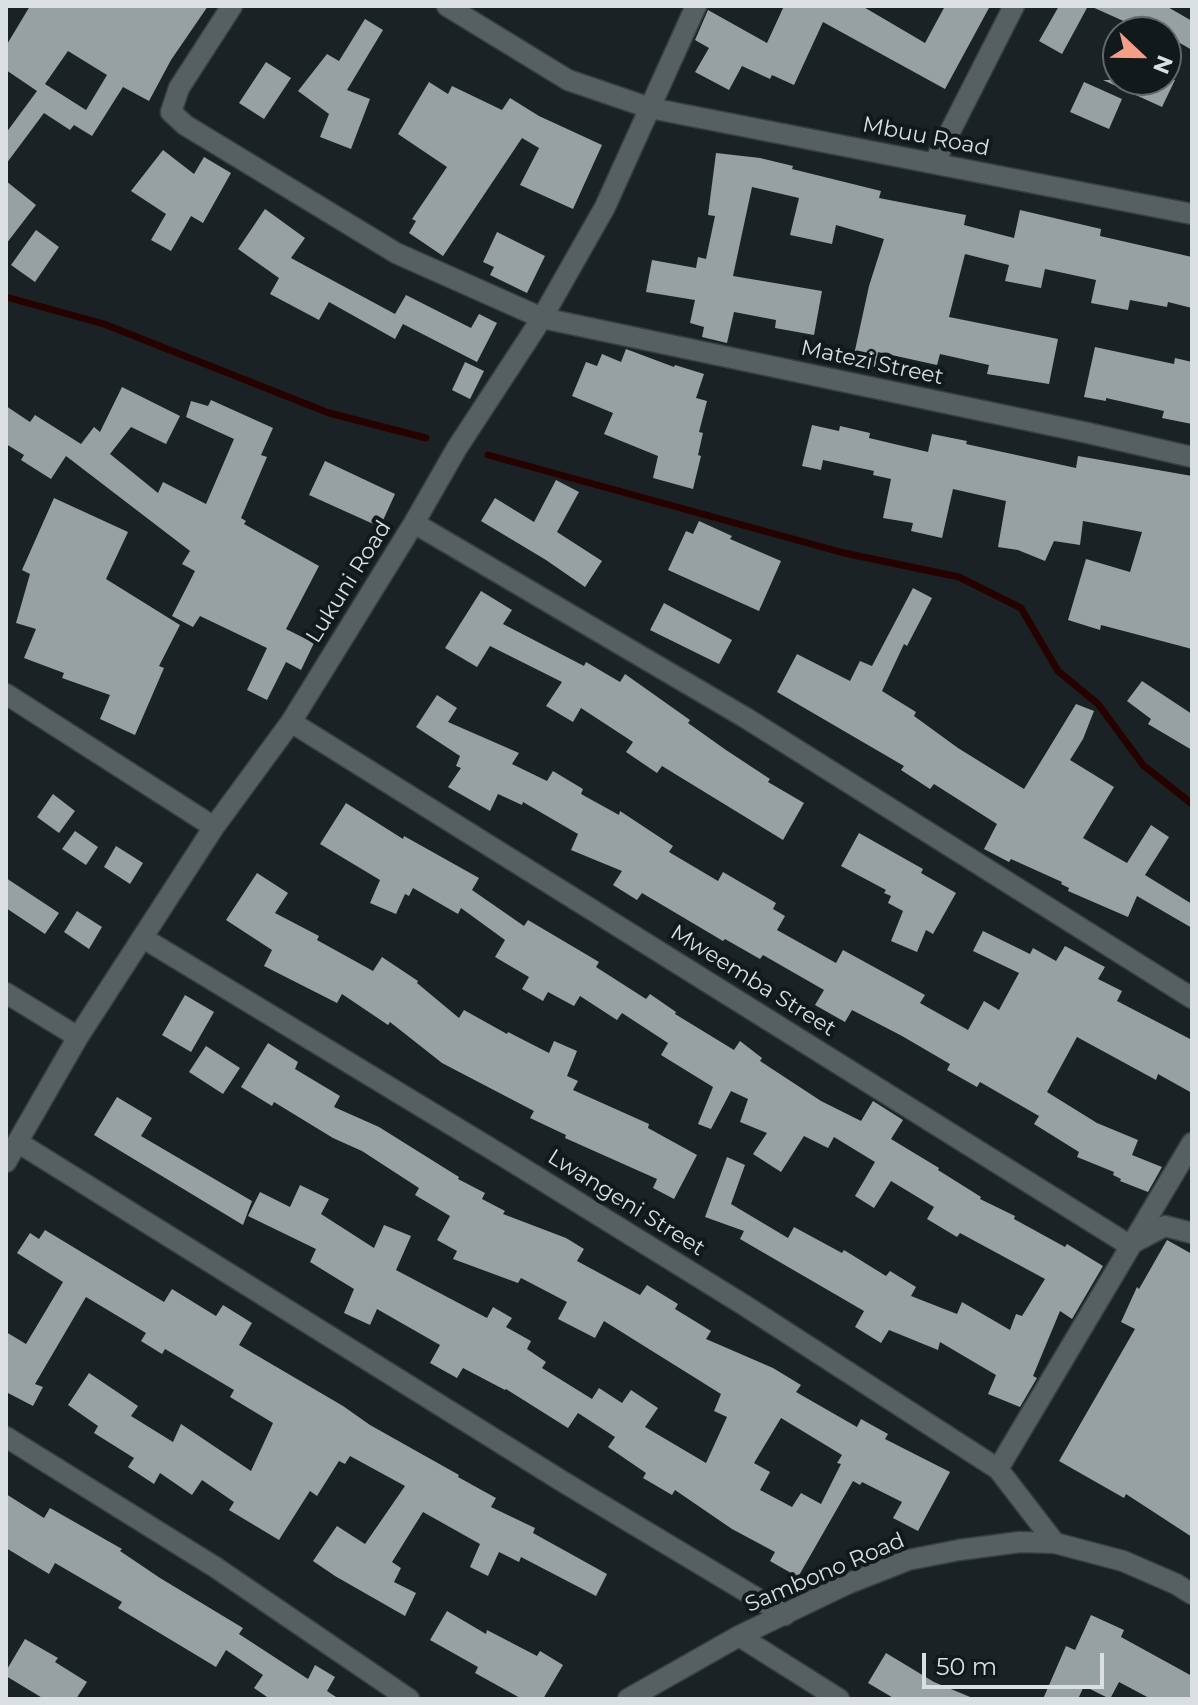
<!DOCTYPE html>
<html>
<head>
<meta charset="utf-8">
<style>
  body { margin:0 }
  #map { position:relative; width:1198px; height:1705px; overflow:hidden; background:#1b2225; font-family:Montserrat,sans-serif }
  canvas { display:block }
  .frame { position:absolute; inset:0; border:8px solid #dadfe1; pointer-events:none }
  .north { position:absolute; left:1102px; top:16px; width:80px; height:80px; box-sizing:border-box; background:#12191b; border:2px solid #62686a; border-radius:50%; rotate:112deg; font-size:22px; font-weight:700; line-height:32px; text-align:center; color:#dadfe1 }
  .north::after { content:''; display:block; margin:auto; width:28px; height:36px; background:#f49e87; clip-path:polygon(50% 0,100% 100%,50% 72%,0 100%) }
  .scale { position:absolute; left:922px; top:1653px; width:182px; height:36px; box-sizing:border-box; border:4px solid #dadfe1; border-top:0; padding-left:10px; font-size:24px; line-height:28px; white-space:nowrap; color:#dadfe1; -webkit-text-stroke:6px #12191b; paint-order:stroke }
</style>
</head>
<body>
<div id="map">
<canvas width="1198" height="1705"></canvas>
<div class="frame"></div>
<div class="north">N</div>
<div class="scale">50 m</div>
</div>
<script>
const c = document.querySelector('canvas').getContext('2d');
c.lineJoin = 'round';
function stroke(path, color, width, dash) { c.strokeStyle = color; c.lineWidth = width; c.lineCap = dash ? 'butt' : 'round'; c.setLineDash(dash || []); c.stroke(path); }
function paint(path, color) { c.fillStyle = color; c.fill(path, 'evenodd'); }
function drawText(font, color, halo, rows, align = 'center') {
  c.font = font + ' Montserrat,sans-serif'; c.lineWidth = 8; c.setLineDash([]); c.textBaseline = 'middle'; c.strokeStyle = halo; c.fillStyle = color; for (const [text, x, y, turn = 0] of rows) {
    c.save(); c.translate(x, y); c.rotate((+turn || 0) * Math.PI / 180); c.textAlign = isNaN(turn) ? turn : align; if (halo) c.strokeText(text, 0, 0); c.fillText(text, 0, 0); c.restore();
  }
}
const stream = new Path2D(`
  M6 297 104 324 329 413 426 438
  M488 455 844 553 959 577 1021 608 1058 671 1098 704 1143 765 1192 804`);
const building = new Path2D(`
  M30 6H208L171 60 149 101 123 87 92 136 74 125 70 130 44 113 6 164V133L37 91 6 70V46ZM68 51 107 75 86 110 45 84Z
  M784 6H862L925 43 945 6H990L945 89 823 22 794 85 772 75 770 79 742 66 729 90 695 72 709 48 695 40 708 10 767 43Z
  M1059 6H1088L1062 54 1039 41Z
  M1090 6H1166L1192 21V50L1166 35V32H1148Z
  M365 19 383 30 347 90 370 99 351 149 320 137 329 114 298 91 327 54 339 61Z
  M266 62 291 78 264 119 239 103Z
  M1103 80H1175L1162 107Z
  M429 82 448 94 452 86 502 110 510 98 539 116 602 145 573 209 520 185 539 148 522 138 443 256 409 233 416 221 412 219 447 167 398 134Z
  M1084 82 1122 99 1109 129 1070 112Z
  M163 150 194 174 204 157 231 173 203 223 191 216 171 251 151 240 166 214 131 191Z
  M716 153 760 158 793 166 792 169 881 191 879 198 966 215 964 225 1014 238 1020 210 1101 229 1100 236 1192 257V308L1168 302 1167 307 1130 300 1128 310 1091 303 1096 280 1045 269 1041 288 1005 281 1009 265 965 254 949 317 1058 339 1049 384 987 374 989 365 940 354 937 365 878 352 875 367 852 364 869 286 884 239 836 225 832 244 790 235 799 198 752 187 733 276 822 291 814 335 775 328 776 320 734 312 727 343 702 337 704 327 690 323 695 300 646 292 652 260 696 268 698 257 706 259 715 216 708 215Z
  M6 181 36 205 6 244Z
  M265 209 305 238 291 258 395 314 406 295 471 328 479 314 497 323 477 362 403 324 395 339 329 302 319 320 270 294 279 278 238 249Z
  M36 230 59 247 35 282 11 265Z
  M497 232 545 256 527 293 490 275 494 267 483 262Z
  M1095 347 1174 364 1175 358 1192 362V424L1162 418 1164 411 1106 398V401L1084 397Z
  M626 349 674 367 675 365 704 374 696 398 707 401 699 432 703 433 698 455 701 456 693 489 653 478 658 456 604 434 613 413 572 396 586 362 597 366 602 354 621 362Z
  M465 362 484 371 470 399 452 390Z
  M122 387 180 416 166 444 131 427 110 454 158 493 163 482 206 504 234 439 186 417 191 401 208 406 211 400 273 428 261 455 267 457 241 518 246 521 244 524 319 566 286 629 314 643 301 670 286 662 267 700 247 690 267 648 200 616 193 627 172 616 195 571 182 564 190 551 66 456 51 479 21 460 24 455 6 444V406L30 422 35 415 81 444 94 427 100 432Z
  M812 425 839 431 840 426 870 433 869 438 928 452 932 434 967 441 966 444 1076 468 1078 456 1192 476V649L1101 625 1100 630 1068 620 1086 559 1130 572 1142 532 1083 521 1080 545 1054 541 1045 561 1018 550 998 547 1006 501 953 489 942 538 911 531 913 523 883 518 891 479 873 475 874 471 823 460 821 470 802 466Z
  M325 461 395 494 380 527 309 495Z
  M556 480 579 492 557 532 602 561 585 587 546 560 481 521 495 498 534 522Z
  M54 498 128 532 106 579 180 625 159 666 164 668 135 735 100 719 110 695 62 678 64 673 24 658 36 629 16 623 30 574 22 570Z
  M699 521 732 536 730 539 781 561 759 611 668 570 686 531 693 534Z
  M913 588 932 598 907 646 904 644 882 691 916 712 914 716 958 748 1024 789 1076 704 1094 711 1083 739 1070 760 1114 787 1083 838 1127 863 1151 825 1169 837 1145 875 1192 904V928L1137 896 1128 917 1068 891 1069 888 1061 884 1062 882 1011 859 1009 862 984 849 997 824 934 784 930 789 901 770 904 766 777 692 797 654 850 681 860 661 872 666Z
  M481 591 512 610 503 624 584 666 586 662 620 682 625 674 690 720 688 723 726 750 770 779 768 782 804 803 783 840 662 766 657 773 626 752 633 742 581 708 573 722 546 706 562 682 490 646 477 667 445 648Z
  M664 603 732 640 719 664 650 630Z
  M1142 681 1192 714V750L1148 724 1151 719 1127 701Z
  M437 695 457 708 448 722 519 753 512 764 547 781 553 771 583 789 581 794 619 815 620 811 673 846 669 852 718 881 723 872 776 903 773 909 785 916 777 930 836 963 843 950 925 995 920 1003 968 1030 984 1001 999 1010 1019 973 973 951 983 931 1030 954 1033 948 1056 961 1065 946 1105 967 1098 979 1122 991 1117 1001 1192 1040V1093L1158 1074 1156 1080 1077 1037 1047 1092 1097 1123 1138 1140 1132 1155 1162 1167 1148 1192 1120 1181 1121 1179 1113 1175 1114 1172 1077 1157 1079 1152 1034 1124 1039 1116 980 1082 977 1087 947 1070 950 1064 902 1036 852 1010 845 1022 815 1005 824 990 763 955 760 959 725 939 723 941 642 893 637 900 613 885 622 871 571 850 578 834 523 802 522 805 498 794 490 811 448 787 461 768 456 766 460 756 416 727Z
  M53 794 75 811 59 833 37 817Z
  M346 803 403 839 404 836 479 878 472 890 524 926 528 920 599 962 596 967 646 999 650 994 676 1012 675 1014 734 1050 740 1041 762 1058 760 1061 821 1101 861 1121 873 1101 903 1120 891 1139 939 1168 938 1170 981 1197 980 1199 1015 1216 1014 1219 1065 1247 1067 1244 1103 1266 1072 1319 1060 1311 1033 1376 1037 1378 1020 1407 988 1394 996 1375 940 1342 938 1350 889 1330 881 1343 855 1327 864 1311 740 1239 744 1231 705 1217 727 1157 745 1165 731 1204 788 1238 794 1227 842 1253 844 1250 886 1276 890 1271 916 1287 911 1296 957 1314 962 1302 1010 1330 1016 1314 1022 1316 1045 1279 960 1233 957 1237 927 1219 934 1207 891 1181 874 1208 855 1196 875 1162 834 1137 828 1148 804 1136 781 1172 753 1154 767 1133 740 1122 748 1099 731 1091 711 1129 698 1124 713 1087 661 1055 668 1043 622 1013 617 1020 580 996 574 1006 548 992 543 1001 522 989 529 977 495 957 505 940 461 908 458 914 413 888 409 896 405 894 396 914 370 903 380 880 320 844Z
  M75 831 98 847 86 865 62 849Z
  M859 833 923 869 921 873 956 893 933 934 926 930 917 952 891 941 903 911 888 903 891 896 884 893 886 890 841 866Z
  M116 846 143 863 130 884 104 867Z
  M257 873 288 893 275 913 319 936 317 940 373 971 382 957 418 981 417 983 459 1018 464 1010 507 1034 508 1032 549 1053 554 1041 577 1051 567 1076 578 1081 573 1090 649 1124 648 1128 697 1155 674 1199 653 1188 657 1179 565 1138 566 1135 530 1118 534 1111 442 1063 390 1022 388 1025 342 994 337 1003 264 966 272 950 226 920Z
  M6 878 59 913 45 934 6 908Z
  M77 911 102 927 89 949 64 932Z
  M185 995 214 1012 191 1052 162 1035Z
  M268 1043 298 1062 295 1069 340 1096 334 1107 379 1127 459 1177 458 1179 485 1193 482 1199 505 1211 503 1214 566 1238 584 1249 577 1261 640 1295 647 1285 678 1304 675 1309 711 1331 706 1339 773 1368 801 1385 796 1392 857 1427 861 1419 888 1434 885 1439 950 1472 918 1531 893 1518 902 1502 862 1482 860 1485 853 1481 798 1577 770 1561 775 1552 732 1529 675 1490 672 1495 643 1478 646 1473 608 1447 615 1437 578 1413 568 1428 506 1389 505 1390 463 1368 457 1378 430 1363 440 1345 377 1309 370 1325 344 1313 354 1289 310 1262 316 1249 248 1216 260 1192 290 1207 300 1185 329 1199 321 1214 374 1248 384 1225 411 1236 396 1270 487 1318 493 1307 512 1318 506 1327 531 1341 527 1349 546 1362 542 1368 592 1399 599 1388 622 1403 631 1390 658 1408 645 1427 706 1463 727 1417 714 1411 721 1394 604 1321 595 1338 558 1319 567 1302 521 1278 518 1283 453 1259 457 1251 437 1240 450 1216 415 1195 419 1188 362 1151 333 1138 274 1102 272 1106 241 1087ZM781 1418 842 1455 837 1463 841 1464 821 1504 801 1493 792 1507 760 1490 770 1472 754 1463Z
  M206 1046 240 1068 223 1094 189 1072Z
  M117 1097 152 1118 141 1136 252 1201 243 1225 94 1135Z
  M45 1230 164 1302 172 1289 216 1316 223 1305 252 1323 239 1345 343 1406 370 1425 459 1475 458 1477 496 1498 491 1507 535 1528 533 1533 607 1574 596 1596 521 1557 519 1562 499 1552 488 1576 470 1567 480 1544 423 1512 392 1562 401 1568 394 1582 416 1593 405 1616 335 1576 313 1561 337 1526 365 1544 405 1486 350 1456 345 1464 339 1461 317 1496 310 1491 279 1540 229 1510 234 1502 202 1480 192 1495 160 1473 154 1484 128 1467 134 1458 94 1433 98 1426 68 1405 89 1373 138 1406 131 1416 173 1442 181 1424 251 1471 273 1423 230 1397 234 1390 165 1349 162 1354 141 1341 146 1333 86 1297 35 1384 43 1387 33 1406 6 1392V1332L26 1344 63 1282 17 1253 30 1233 39 1239Z
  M1167 1240 1192 1254V1537L1126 1494 1124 1498 1059 1461 1135 1329 1121 1322 1137 1287 1139 1289Z
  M6 1494 44 1518 50 1508 122 1549 120 1551 160 1578 243 1628 239 1634 308 1679 315 1665 335 1677 327 1691 339 1699H270L254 1688 263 1675 226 1650 216 1667 118 1608 122 1602 55 1563 49 1574 6 1548Z
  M447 1611 486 1634 487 1630 537 1656 540 1651 563 1665 543 1699H522L475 1673 478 1667 430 1640Z
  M1091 1615 1124 1630 1121 1637 1192 1676V1699H1151L1119 1682 1110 1699 1084 1686 1078 1699H1043L1066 1646 1075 1650Z
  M25 1639 58 1658 55 1662 87 1682 76 1699H44L6 1676V1671Z
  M886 1653 934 1682 975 1699H895L868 1683Z`);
const street = new Path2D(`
  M232 6 179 88 171 112 185 125 396 253 542 318 1088 433 1192 457
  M447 6 568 80 650 108 1192 214
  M934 163 1014 6
  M414 523 746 718 1192 998
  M6 694 214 827
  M291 722 1129 1245 1165 1226 1192 1233
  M143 938 503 1156 744 1305 998 1469 1055 1543
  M6 993 78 1037
  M19 1143 565 1483 785 1615
  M6 1162 78 1037 214 827 291 722 414 523 457 448 542 318 605 207 696 6
  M6 1437 215 1567 409 1699
  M998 1469 1192 1143
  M739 1636 839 1699
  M628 1699 739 1636 847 1584 908 1560 959 1550 1020 1542 1055 1543 1123 1561 1176 1584 1192 1594`);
const streetNames = [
  ["Mbuu Road",926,137,11],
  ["Matezi Street",872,363,12],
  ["Lukuni Road",349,582,-58],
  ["Mweemba Street",753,981,32],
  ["Lwangeni Street",626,1203,32],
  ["Sambono Road",825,1573,-23]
];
stroke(stream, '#250200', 7);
paint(building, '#97a1a4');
stroke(street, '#393f41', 23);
stroke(street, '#565f62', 20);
drawText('22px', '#dadfe1', '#12191b', streetNames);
</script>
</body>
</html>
